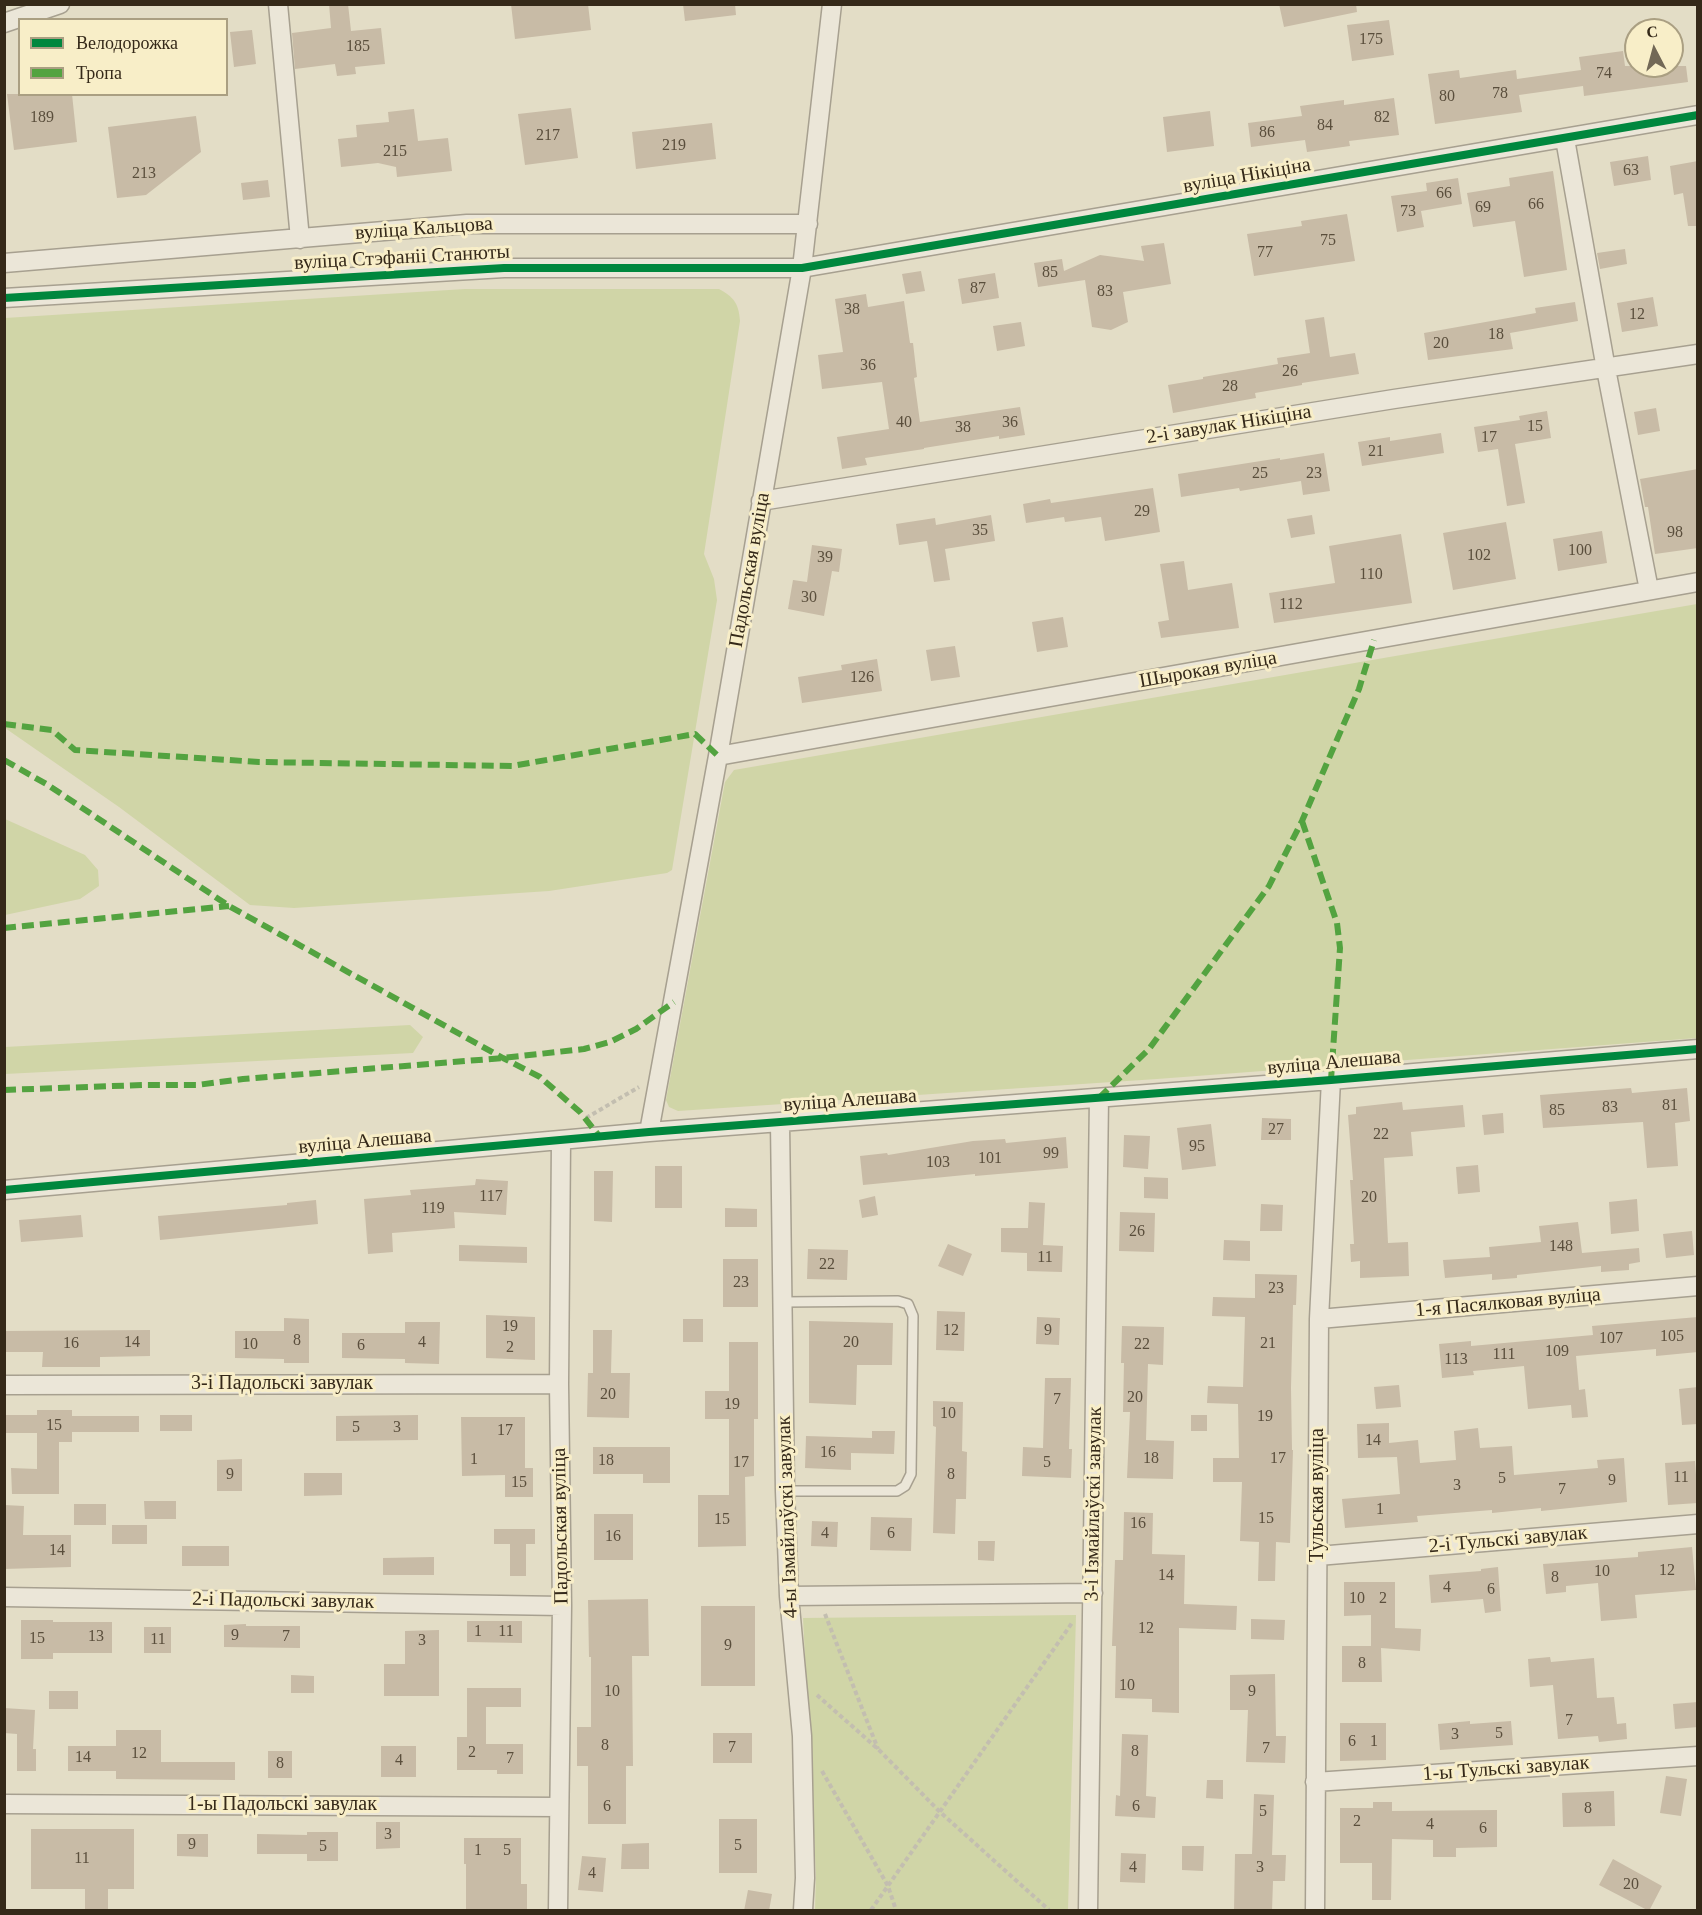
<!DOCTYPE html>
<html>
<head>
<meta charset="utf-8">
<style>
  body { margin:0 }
  #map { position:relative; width:1702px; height:1915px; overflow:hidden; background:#e3ddc6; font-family:"Times New Roman",serif }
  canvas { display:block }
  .frame { position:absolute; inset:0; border:6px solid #352919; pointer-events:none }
  .legend { position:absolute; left:18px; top:18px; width:210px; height:78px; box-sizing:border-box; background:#f8eec8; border:2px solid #aa9f82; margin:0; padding:8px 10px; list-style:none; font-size:18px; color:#352919 }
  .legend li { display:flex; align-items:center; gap:12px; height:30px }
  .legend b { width:30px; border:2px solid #aa9f82 }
  .north { position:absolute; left:1624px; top:18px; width:60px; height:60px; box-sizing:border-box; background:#f8eec8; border:2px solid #aa9f82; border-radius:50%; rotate:354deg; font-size:16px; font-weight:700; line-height:24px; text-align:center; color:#352919 }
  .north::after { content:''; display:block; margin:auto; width:21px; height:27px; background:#726856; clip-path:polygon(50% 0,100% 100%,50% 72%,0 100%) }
</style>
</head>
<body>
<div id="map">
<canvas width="1702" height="1915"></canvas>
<div class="frame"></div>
<ul class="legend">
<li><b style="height:8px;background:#00873e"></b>Велодорожка</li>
<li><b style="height:8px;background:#53a340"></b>Тропа</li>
</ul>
<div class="north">С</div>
</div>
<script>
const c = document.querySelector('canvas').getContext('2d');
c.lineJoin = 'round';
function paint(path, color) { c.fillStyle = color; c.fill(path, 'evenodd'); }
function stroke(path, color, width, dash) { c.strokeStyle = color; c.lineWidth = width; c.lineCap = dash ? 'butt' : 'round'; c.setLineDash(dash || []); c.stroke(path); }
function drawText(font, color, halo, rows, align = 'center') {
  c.font = font + ' "Times New Roman",serif'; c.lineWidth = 6; c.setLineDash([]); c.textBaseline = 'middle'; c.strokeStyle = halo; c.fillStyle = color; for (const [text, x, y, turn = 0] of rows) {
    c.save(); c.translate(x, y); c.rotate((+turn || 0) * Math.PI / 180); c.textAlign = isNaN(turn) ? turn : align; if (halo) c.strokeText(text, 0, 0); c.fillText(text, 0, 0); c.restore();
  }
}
const green = new Path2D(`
  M465 289H719C734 297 739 304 740 321L704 554 714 579 717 600 672 870 667 873 549 891 294 908 250 905 119 807 5 728V318Z
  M1697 604V1038L1157 1079 678 1111 669 1107 666 1100 725 782 734 770Z
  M5 819 85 855 98 870 99 886 80 899 5 915Z
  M410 1025 423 1037 413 1053 5 1074V1047Z
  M1076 1615 1068 1910H815L816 1875 803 1618Z`);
const building = new Path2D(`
  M329 4H348L351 31 381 28 385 64 355 67 356 74 337 76 335 64 295 69 292 33 331 28Z
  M511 4H588L591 30 515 39Z
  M683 4H735L736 15 685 21Z
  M1279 4H1356L1357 12 1284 27Z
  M1389 20 1394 55 1352 61 1347 25Z
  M252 30 256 64 234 67 230 32Z
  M1623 51 1625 66H1686L1688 82 1584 96 1583 86 1519 95 1522 112 1435 124 1428 74 1459 70 1460 78 1516 70 1517 79 1581 70 1579 57Z
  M7 94H72L77 142 14 150Z
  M1394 98 1399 135 1349 141 1350 146 1307 152 1305 140 1251 147 1248 123 1302 116 1300 106 1344 100V105Z
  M571 108 578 158 525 165 518 114Z
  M414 109 418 141 448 138 452 171 397 177 396 167 378 163 341 167 338 139 357 137 356 125 389 122 388 112Z
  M1210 111 1214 146 1167 152 1163 117Z
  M196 116 201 152 146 195 117 198 108 127Z
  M712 123 716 159 636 169 632 132Z
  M1648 156 1651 180 1614 186 1610 162Z
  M1698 161V226H1688L1683 193 1674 195 1670 166Z
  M1553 171 1567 270 1524 277 1515 221 1473 227 1467 193 1510 186 1509 178Z
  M1458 178 1462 204 1421 211 1424 227 1397 232 1391 196 1427 191 1426 183Z
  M268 180 270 197 243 200 241 183Z
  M1347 214 1355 261 1254 276 1247 234 1302 226 1301 221Z
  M1164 243 1171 284 1123 292 1128 322 1111 330 1092 327 1085 280 1038 287 1034 263 1062 259 1064 271 1100 255 1144 261 1141 246Z
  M1625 249 1627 264 1600 269 1597 253Z
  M921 271 925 291 906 294 902 274Z
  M995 273 999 298 962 304 958 279Z
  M866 294 868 307 904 301 910 343H913L917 377 914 378 920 422 1020 407 1025 435 999 439V436L924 448V449L865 458 867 465 842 469 837 437 889 429 882 382 822 389 818 355 843 352 835 299Z
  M1653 297 1658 326 1622 332 1617 303Z
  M1575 302 1578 321 1510 333 1513 349 1428 360 1424 333 1536 313 1535 308Z
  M1324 317 1330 357 1355 353 1359 374 1302 383V385L1255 393 1256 398 1173 413 1168 385 1203 379V377L1278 364 1277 358 1310 353 1305 320Z
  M1021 322 1025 346 997 351 993 326Z
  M1656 408 1660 431 1638 435 1634 412Z
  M1547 411 1551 438 1515 444 1525 503 1507 506 1498 449 1478 452 1474 427 1520 420 1519 416Z
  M1441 433 1444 453 1362 466 1358 442 1390 437V441Z
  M1324 453 1330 491 1303 495 1301 481 1240 491 1239 488 1181 497 1178 474 1280 458V460Z
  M1698 469V548L1655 554 1648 507H1645L1640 479Z
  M1153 488 1160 532 1105 541 1101 517 1065 522 1064 517 1026 523 1023 504 1050 499 1051 503Z
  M991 515 995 541 945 549 950 580 934 582 927 541 899 545 896 524 935 518 936 525Z
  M1312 515 1315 534 1291 538 1287 519Z
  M1506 522 1516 579 1453 590 1443 533Z
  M1602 531 1607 563 1558 571 1553 539Z
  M1401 534 1412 603 1274 623 1269 593 1335 583 1329 546Z
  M812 545 842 549 839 572 832 571 824 616 788 609 793 580 807 582Z
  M1184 561 1188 590 1232 583 1239 628 1161 638 1158 622 1169 620 1160 564Z
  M1063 617 1068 647 1037 652 1032 622Z
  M955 646 960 677 931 681 926 650Z
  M877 659 882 691 802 703 798 677 842 670 841 665Z
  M1631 1088 1632 1093 1687 1088 1690 1121 1675 1123 1678 1166 1647 1168 1643 1122 1543 1128 1540 1095Z
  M1402 1102 1403 1110 1463 1105 1465 1127 1411 1132 1413 1156 1384 1158 1388 1243 1408 1242 1409 1276 1360 1278V1261L1351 1262 1350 1244H1354L1350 1180H1353L1348 1115 1356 1114V1107Z
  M1503 1113 1504 1133 1484 1135 1482 1115Z
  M1262 1118 1291 1119V1140H1261Z
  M1211 1124 1216 1166 1182 1170 1177 1128Z
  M1124 1135 1150 1136 1148 1169 1123 1167Z
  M1066 1137 1068 1168 975 1176V1174L863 1185 860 1156 887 1153 888 1155 973 1141 1005 1139 1006 1143Z
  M1478 1165 1480 1192 1458 1194 1456 1167Z
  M655 1166H682V1208H655Z
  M594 1171H613L612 1222 594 1221Z
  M1144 1177 1168 1178V1199L1144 1198Z
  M476 1179 508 1181 506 1215 454 1212 455 1228 392 1233 393 1252 368 1254 364 1199 411 1195 410 1190 475 1185Z
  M875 1196 878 1215 862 1218 859 1200Z
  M1637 1199 1639 1231 1611 1234 1609 1202Z
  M316 1200 318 1224 160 1240 158 1216 287 1205V1203Z
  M1029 1202 1045 1203 1043 1245 1063 1246 1062 1272 1027 1271V1253L1001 1252V1228H1028Z
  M1261 1204 1283 1205 1282 1231H1260Z
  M725 1208 757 1209V1227H725Z
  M1120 1212 1155 1213 1154 1252 1119 1251Z
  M81 1215 83 1237 21 1242 19 1220Z
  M1578 1222 1582 1253 1639 1248 1640 1262 1629 1264V1270L1601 1272V1266L1517 1275V1278L1492 1280V1274L1445 1278 1443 1260 1490 1257 1489 1247 1541 1242 1539 1226Z
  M1692 1231 1694 1255 1666 1258 1663 1234Z
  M1224 1240 1250 1241V1261L1223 1260Z
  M948 1244 972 1254 963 1276 938 1266Z
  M459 1245 527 1247V1263L459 1261Z
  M808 1249 848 1250 847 1280 807 1279Z
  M723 1259H758V1307H723Z
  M1255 1274 1297 1275 1296 1305H1293L1291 1388 1292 1450H1293L1290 1543 1276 1542 1275 1581H1258L1259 1542 1240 1541 1242 1482H1213V1458H1239L1238 1404 1207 1403 1208 1386 1243 1387 1245 1317 1212 1316 1213 1297 1255 1298Z
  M937 1311 965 1312 964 1351 936 1350Z
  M486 1315 535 1317V1360L486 1358Z
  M1037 1317 1060 1318 1059 1345 1036 1344Z
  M1698 1317V1352L1656 1356V1349L1576 1356 1579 1390 1585 1389 1588 1417 1572 1418 1571 1405 1528 1409 1524 1366 1473 1371 1474 1375 1442 1378 1439 1344 1471 1341V1346L1593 1335 1592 1326Z
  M284 1318 309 1319V1363H284V1359L235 1358V1331H284Z
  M683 1319H703V1342H683Z
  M809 1321 893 1323 892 1365H857L856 1405 809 1403Z
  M405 1322H440L439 1364 405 1363V1359L342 1358V1333H405Z
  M1122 1326 1164 1327 1163 1365 1148 1364 1146 1440 1174 1441 1173 1479 1127 1478 1130 1412H1123L1124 1363H1121Z
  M150 1330V1356L100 1357V1367H42L43 1352H4V1331Z
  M593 1330H612L611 1373H630L629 1418 587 1417 588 1373H593Z
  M729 1342H758V1419H754V1476L745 1477 746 1546 698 1547V1495H729V1419H705V1391H729Z
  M1045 1378H1071L1069 1449H1072L1071 1478 1022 1476 1023 1447 1043 1448Z
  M1399 1385 1401 1407 1376 1409 1374 1387Z
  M1698 1387V1424L1682 1425 1679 1389Z
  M933 1401 963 1402 962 1451 967 1452 966 1499H956L955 1534 933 1533 936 1427 933 1426Z
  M37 1410H72V1416H139V1432H72V1442H59V1494H12L11 1468 37 1469V1433H4V1415H37Z
  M160 1415H192V1431H160Z
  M418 1415V1440L336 1441V1416Z
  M1191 1415H1207V1431H1191Z
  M461 1417H525V1468H533V1497H505V1475L462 1476Z
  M1389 1423V1443L1418 1440 1420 1463 1456 1460 1454 1431 1478 1428 1480 1448 1512 1446 1514 1475 1598 1468 1597 1460 1624 1458 1627 1502 1541 1511V1508L1492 1513V1510L1417 1516 1418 1522 1345 1528 1342 1499 1400 1494 1397 1457 1358 1458 1357 1424Z
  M872 1431H895L894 1454 851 1453V1470L805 1468 806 1436 872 1438Z
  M593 1447H670V1483H643V1474H593Z
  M242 1459V1491H217V1460Z
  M1695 1461 1698 1503 1668 1505 1665 1463Z
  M304 1473H342V1495L304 1496Z
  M144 1501H176V1519H145Z
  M74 1504H106V1525H74Z
  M4 1505 24 1506 23 1535H71V1567L4 1569Z
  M1124 1512 1153 1513 1152 1554 1185 1555 1184 1604 1237 1606 1236 1630 1179 1628V1713L1152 1712V1699L1115 1698 1116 1646H1112L1115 1560H1123Z
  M594 1514H633V1560H594Z
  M871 1517 912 1518 911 1551 870 1550Z
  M812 1521 838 1522 837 1547 811 1546Z
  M112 1525H147V1544H112Z
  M494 1529H535V1544H526V1576H510V1544H494Z
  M978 1541H995L994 1561 978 1560Z
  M182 1546H229V1566H182Z
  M1692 1547 1696 1590 1635 1595 1637 1618 1601 1621 1598 1583 1566 1586V1592L1546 1594 1543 1564 1638 1557V1552Z
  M434 1557V1575H383V1558Z
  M1498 1567 1501 1611 1485 1613 1483 1599 1431 1603 1429 1575 1481 1571V1569Z
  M1344 1582H1395V1628L1421 1629 1420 1651 1381 1648 1382 1682H1342V1646H1371V1615L1344 1616Z
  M648 1599 649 1656H632L633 1766H626V1824H588V1766H577V1727H591V1657H589L588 1600Z
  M701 1606H755V1686H701Z
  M1251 1619 1285 1620 1284 1640 1251 1639Z
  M21 1620H53V1622H112V1653H53V1659H21Z
  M467 1621H522V1643L467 1642Z
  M246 1624V1626H300V1648L224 1647V1625Z
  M144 1627H171V1653H144Z
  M439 1630V1696H384V1664H405V1631Z
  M1550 1657 1551 1662 1594 1658 1597 1698 1614 1697 1617 1724 1626 1723 1627 1739 1599 1742 1598 1736 1558 1739 1553 1685 1530 1687 1528 1659Z
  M1275 1674 1276 1736H1286L1285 1763 1246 1762 1248 1710H1230V1675Z
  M291 1675 314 1676V1693H291Z
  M467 1688H521V1707H486V1744H523V1774H497V1770H457V1737H467Z
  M49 1691H78V1709H49Z
  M1698 1702V1727L1675 1729 1673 1704Z
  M4 1708 35 1710 33 1749H36V1771H17V1734L4 1733Z
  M1470 1721V1724L1511 1721 1513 1745 1440 1750 1438 1724Z
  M1340 1723H1386V1760L1340 1761Z
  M116 1730H161V1762H235V1780L116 1779V1771H68V1746H116Z
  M713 1733H752V1763H713Z
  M1122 1734 1148 1735 1146 1796 1156 1797 1155 1818 1115 1816 1116 1795 1120 1796Z
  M381 1746H416V1777H381Z
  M268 1751H292V1778H268Z
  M1666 1776 1687 1779 1681 1816 1660 1813Z
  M1207 1780H1223V1799L1206 1798Z
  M1614 1791 1615 1826 1563 1827 1562 1793Z
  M1254 1794 1274 1795 1272 1855H1286L1285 1881H1273L1272 1911H1234L1235 1854H1252Z
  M1373 1802H1392V1811L1497 1810V1847L1456 1848V1857H1433V1840L1392 1839 1391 1900H1372V1863H1340V1808H1373Z
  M719 1819H757V1873H719Z
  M376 1822H400V1848L376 1849Z
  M31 1829H134V1889H108V1911H85V1889H31Z
  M307 1832H338V1861H307V1854H257V1834L307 1835Z
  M177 1834H208V1857L177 1856Z
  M464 1838H521V1884H527V1911H466V1864H464Z
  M649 1843V1869H621L622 1844Z
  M1182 1846H1204L1203 1871 1182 1870Z
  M1121 1853 1146 1854 1145 1883 1120 1882Z
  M582 1856 606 1858 603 1892 578 1890Z
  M1613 1859 1662 1886 1649 1911 1599 1885Z
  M748 1890 772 1894 769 1911H744Z`);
const path = new Path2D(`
  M586 1118 639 1087
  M825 1614 878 1749
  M817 1695 879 1750 940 1812 1049 1910
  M822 1771 888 1886 896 1910
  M871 1910 1072 1623`);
const service = new Path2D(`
  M783 1302 898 1301 908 1304 913 1316 911 1474 905 1486 897 1491H785`);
const minor = new Path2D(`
  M278 4 300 239
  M4 23 60 4
  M1565 139 1606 369 1649 590
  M4 263 467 224H808
  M4 298 504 268H802L1698 115
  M761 501 1394 399 1698 354
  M718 756 1698 582
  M780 1123 785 1491 789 1596 802 1736 805 1878 803 1910
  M649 1132 718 756 802 268 832 4
  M4 1190 649 1132 1331 1080 1698 1049
  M1319 1319 1698 1286
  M4 1385 559 1384
  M1318 1556 1698 1524
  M789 1596 1093 1593
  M4 1597 562 1606
  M1315 1782 1698 1756
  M4 1804 559 1807
  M558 1910 562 1606 559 1384 561 1141
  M1088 1910 1099 1098
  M1315 1910 1319 1319 1331 1080`);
const quiet = new Path2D(`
  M4 724 52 730 75 750 259 762 512 766 695 734 718 756
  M4 760 48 785 229 906 503 1058 540 1077 580 1112 600 1137
  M1302 821 1337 923 1340 948 1331 1080
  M4 928 229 906
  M4 1090 142 1085H197L243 1079 503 1058 584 1049 610 1042 636 1029 674 1002
  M1099 1098 1149 1049 1269 886 1302 821 1342 728 1359 689 1374 640`);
const cycleway = new Path2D(`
  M4 298 504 268H802L1698 115
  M4 1190 649 1132 1331 1080 1698 1049`);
const numberNames = [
  ["175",1371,40],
  ["185",358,47],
  ["74",1604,74],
  ["78",1500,94],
  ["80",1447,97],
  ["189",42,118],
  ["82",1382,118],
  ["84",1325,126],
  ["86",1267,133],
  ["217",548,136],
  ["219",674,146],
  ["215",395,152],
  ["63",1631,171],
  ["213",144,174],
  ["66",1444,194],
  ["66",1536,205],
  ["69",1483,208],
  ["73",1408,212],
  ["75",1328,241],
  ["77",1265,253],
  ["85",1050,273],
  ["87",978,289],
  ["83",1105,292],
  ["38",852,310],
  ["12",1637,315],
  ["18",1496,335],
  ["20",1441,344],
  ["36",868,366],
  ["26",1290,372],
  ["28",1230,387],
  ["40",904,423],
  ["36",1010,423],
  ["15",1535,427],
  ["38",963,428],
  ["17",1489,438],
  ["21",1376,452],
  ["25",1260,474],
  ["23",1314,474],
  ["29",1142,512],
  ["35",980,531],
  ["98",1675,533],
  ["100",1580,551],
  ["102",1479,556],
  ["39",825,558],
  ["110",1371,575],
  ["30",809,598],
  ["112",1291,605],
  ["126",862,678],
  ["81",1670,1106],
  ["83",1610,1108],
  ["85",1557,1111],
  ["27",1276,1130],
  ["22",1381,1135],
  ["95",1197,1147],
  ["99",1051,1154],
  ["101",990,1159],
  ["103",938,1163],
  ["117",491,1197],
  ["20",1369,1198],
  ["119",433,1209],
  ["26",1137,1232],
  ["148",1561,1247],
  ["11",1045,1258],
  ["22",827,1265],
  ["23",741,1283],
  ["23",1276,1289],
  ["19",510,1327],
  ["12",951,1331],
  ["9",1048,1331],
  ["105",1672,1337],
  ["107",1611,1339],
  ["8",297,1341],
  ["14",132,1343],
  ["4",422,1343],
  ["20",851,1343],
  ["16",71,1344],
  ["21",1268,1344],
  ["10",250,1345],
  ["22",1142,1345],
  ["6",361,1346],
  ["2",510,1348],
  ["109",1557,1352],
  ["111",1504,1355],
  ["113",1456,1360],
  ["20",608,1395],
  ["20",1135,1398],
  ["7",1057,1400],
  ["19",732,1405],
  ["10",948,1414],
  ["19",1265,1417],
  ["15",54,1426],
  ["5",356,1428],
  ["3",397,1428],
  ["17",505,1431],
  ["14",1373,1441],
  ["16",828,1453],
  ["18",1151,1459],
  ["17",1278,1459],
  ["1",474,1460],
  ["18",606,1461],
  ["17",741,1463],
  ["5",1047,1463],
  ["9",230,1475],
  ["8",951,1475],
  ["11",1681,1478],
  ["5",1502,1479],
  ["9",1612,1481],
  ["15",519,1483],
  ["3",1457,1486],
  ["7",1562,1490],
  ["1",1380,1510],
  ["15",1266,1519],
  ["15",722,1520],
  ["16",1138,1524],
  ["4",825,1534],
  ["6",891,1534],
  ["16",613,1537],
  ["14",57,1551],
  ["12",1667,1571],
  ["10",1602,1572],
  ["14",1166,1576],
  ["8",1555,1578],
  ["4",1447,1588],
  ["6",1491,1590],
  ["10",1357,1599],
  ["2",1383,1599],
  ["12",1146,1629],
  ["1",478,1632],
  ["11",506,1632],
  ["9",235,1636],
  ["13",96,1637],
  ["7",286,1637],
  ["15",37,1639],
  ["11",158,1640],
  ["3",422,1641],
  ["9",728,1646],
  ["8",1362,1664],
  ["10",1127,1686],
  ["10",612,1692],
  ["9",1252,1692],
  ["7",1569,1721],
  ["5",1499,1734],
  ["3",1455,1735],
  ["6",1352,1742],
  ["1",1374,1742],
  ["8",605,1746],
  ["7",732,1748],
  ["7",1266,1749],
  ["8",1135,1752],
  ["2",472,1753],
  ["12",139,1754],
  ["14",83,1758],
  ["7",510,1759],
  ["4",399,1761],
  ["8",280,1764],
  ["6",607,1807],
  ["6",1136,1807],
  ["8",1588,1809],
  ["5",1263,1812],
  ["2",1357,1822],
  ["4",1430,1825],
  ["6",1483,1829],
  ["3",388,1835],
  ["9",192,1845],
  ["5",738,1846],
  ["5",323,1847],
  ["1",478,1851],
  ["5",507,1851],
  ["11",82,1859],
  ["4",1133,1868],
  ["3",1260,1868],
  ["4",592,1874],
  ["20",1631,1885]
];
const streetNames = [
  ["вуліца Нікіціна",1247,176,-10],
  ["вуліца Кальцова",424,229,-4],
  ["вуліца Стэфаніі Станюты",402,258,-3],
  ["2-і завулак Нікіціна",1229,425,-9],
  ["Падольская вуліца",750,570,-80],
  ["Шырокая вуліца",1208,670,-10],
  ["вуліца Алешава",1334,1063,-5],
  ["вуліца Алешава",850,1101,-4],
  ["вуліца Алешава",365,1142,-5],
  ["1-я Пасялковая вуліца",1508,1303,-5],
  ["3-і Падольскі завулак",282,1384],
  ["Тульская вуліца",1318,1495,-90],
  ["3-і Ізмайлаўскі завулак",1094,1504,-89],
  ["4-ы Ізмайлаўскі завулак",788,1517,-92],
  ["Падольская вуліца",561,1526,-91],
  ["2-і Тульскі завулак",1508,1540,-5],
  ["2-і Падольскі завулак",283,1601,1],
  ["1-ы Тульскі завулак",1506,1769,-4],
  ["1-ы Падольскі завулак",282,1805]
];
paint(green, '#d0d5a7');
paint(building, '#c8bba6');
stroke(service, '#a7a090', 12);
stroke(minor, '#a7a090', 21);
stroke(path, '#c3beb0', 4, [4.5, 3]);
stroke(service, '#ebe6d8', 9);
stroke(minor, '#ebe6d8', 18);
stroke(quiet, '#53a340', 6, [12, 6]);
stroke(cycleway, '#00873e', 8);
drawText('16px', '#5a4e3c', null, numberNames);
drawText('20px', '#352919', '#f8eec8', streetNames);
</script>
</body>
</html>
